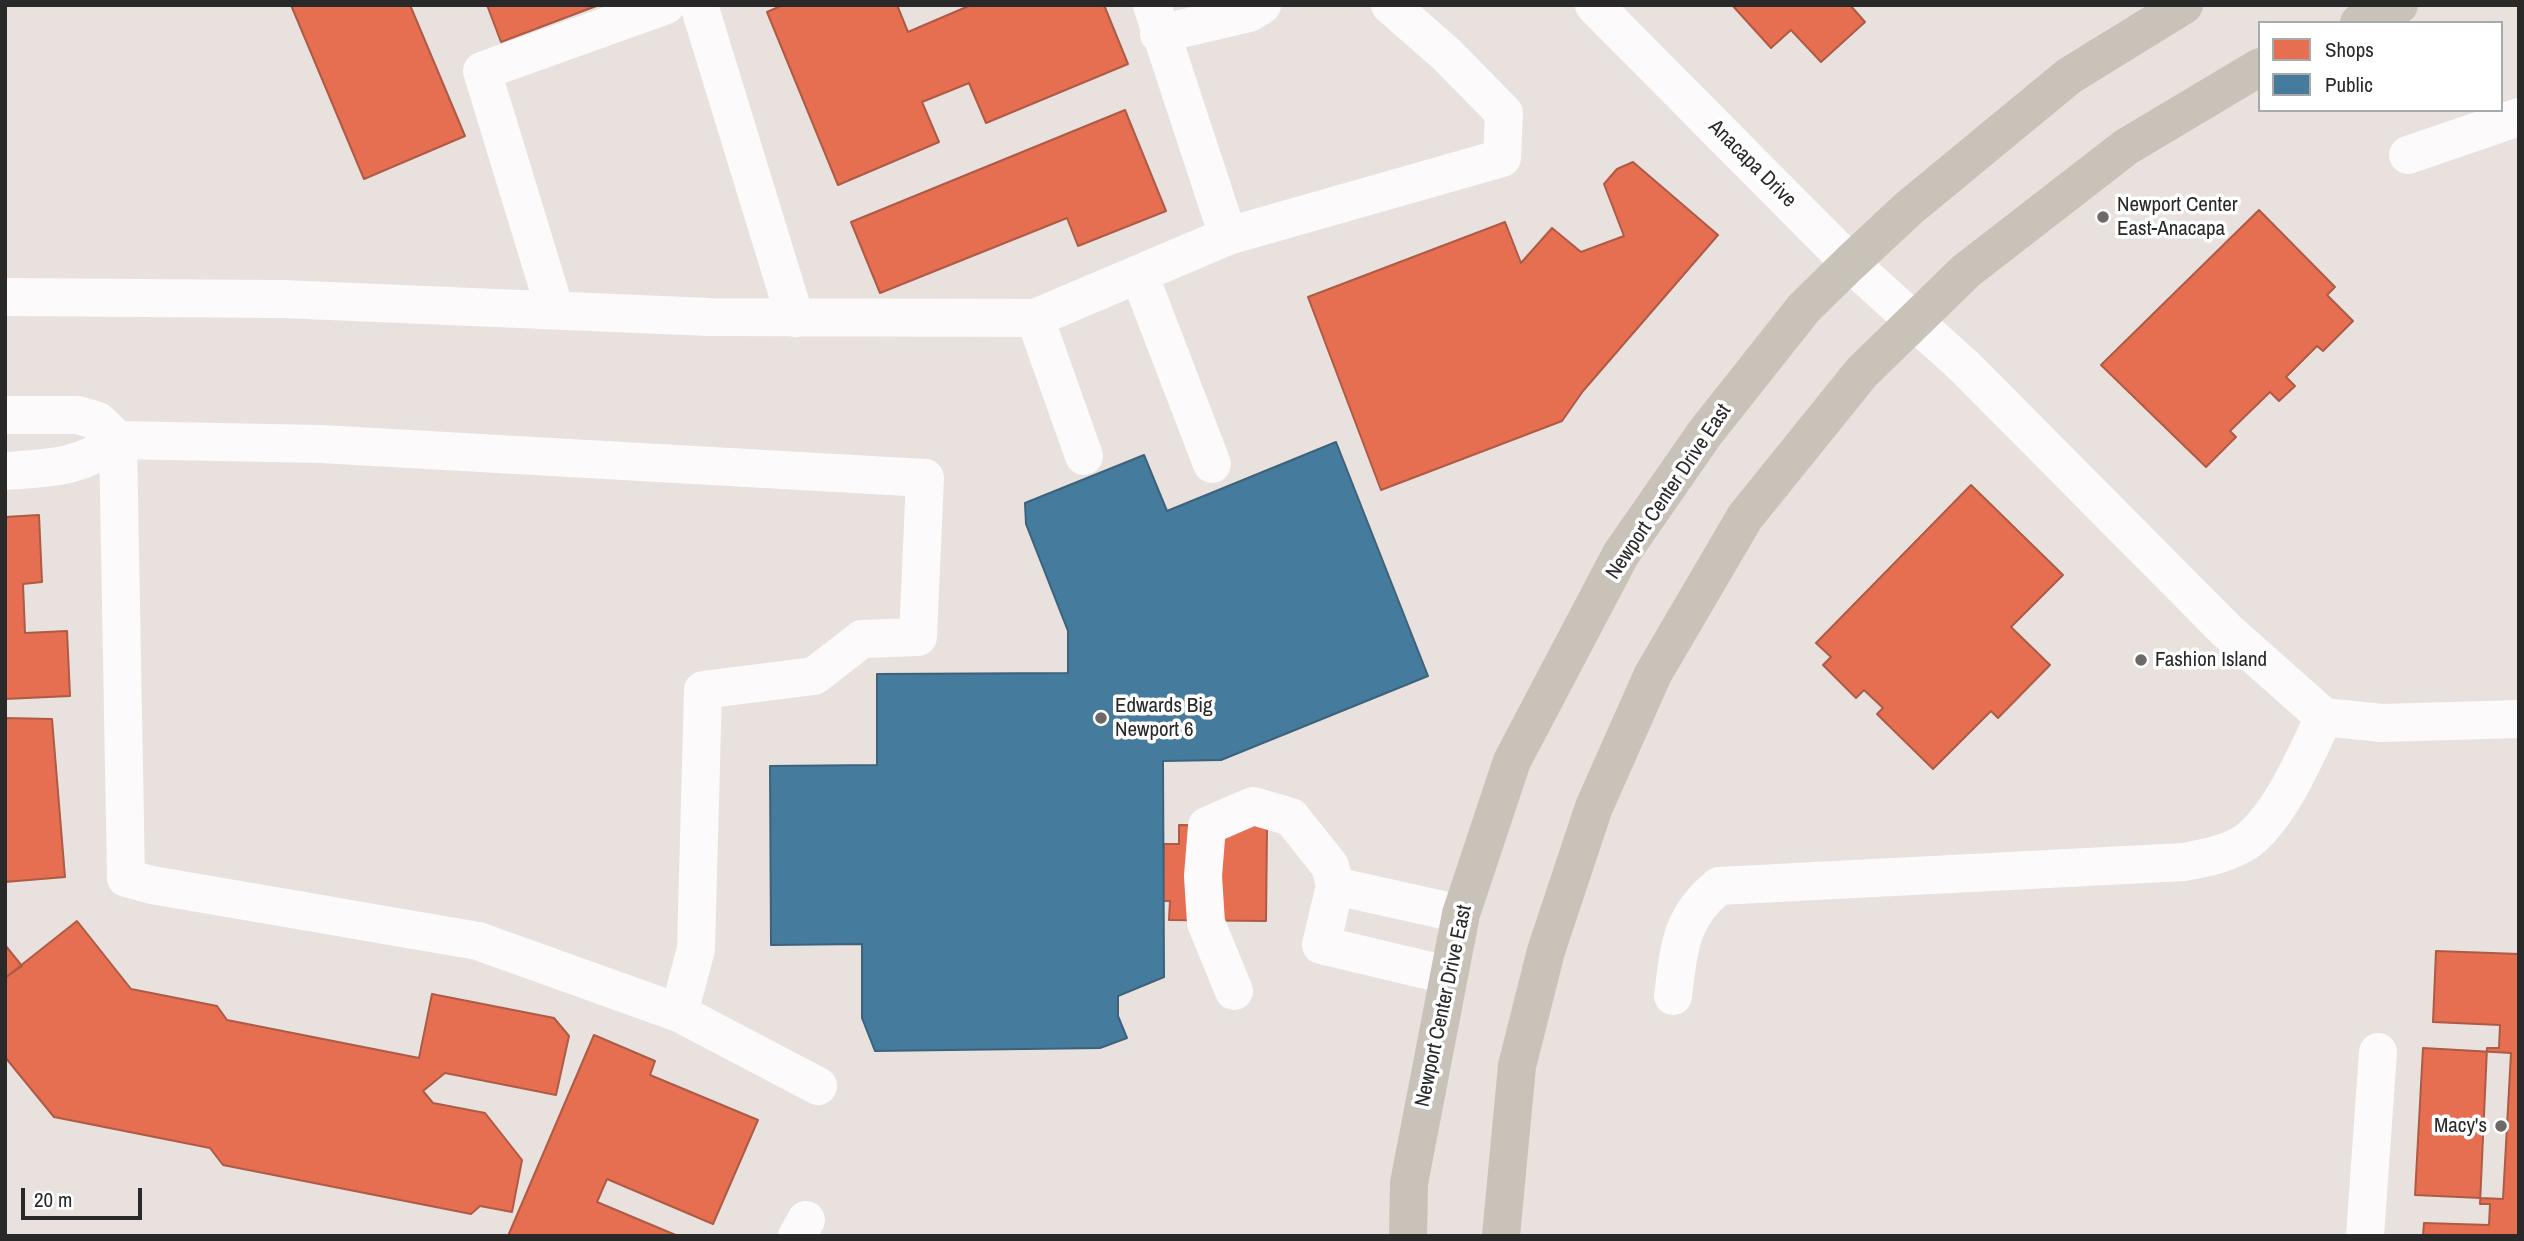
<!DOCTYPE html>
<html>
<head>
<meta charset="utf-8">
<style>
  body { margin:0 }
  #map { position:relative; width:2524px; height:1241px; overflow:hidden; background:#e8e1de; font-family:"Archivo Narrow",sans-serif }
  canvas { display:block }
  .frame { position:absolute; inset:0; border:7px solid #292929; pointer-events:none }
  .legend { position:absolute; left:2258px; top:21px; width:245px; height:91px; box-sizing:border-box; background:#fff; border:2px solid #a9a9a9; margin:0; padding:9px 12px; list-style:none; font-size:21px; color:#292929 }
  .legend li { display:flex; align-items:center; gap:14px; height:35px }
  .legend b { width:35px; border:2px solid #a9a9a9 }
  .scale { position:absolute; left:21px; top:1188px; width:121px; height:32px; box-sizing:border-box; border:4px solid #292929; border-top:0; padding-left:9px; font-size:21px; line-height:24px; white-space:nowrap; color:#292929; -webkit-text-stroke:5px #fff; paint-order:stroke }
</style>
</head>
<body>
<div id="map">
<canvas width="2524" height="1241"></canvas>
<div class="frame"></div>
<ul class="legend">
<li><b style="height:19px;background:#e76f51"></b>Shops</li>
<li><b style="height:19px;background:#457b9d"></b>Public</li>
</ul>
<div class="scale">20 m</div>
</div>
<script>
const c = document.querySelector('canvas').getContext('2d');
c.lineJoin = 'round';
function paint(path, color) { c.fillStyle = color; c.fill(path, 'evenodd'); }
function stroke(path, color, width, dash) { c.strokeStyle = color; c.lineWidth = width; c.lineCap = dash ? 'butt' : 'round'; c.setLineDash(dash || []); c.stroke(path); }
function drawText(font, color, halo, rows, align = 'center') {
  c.font = font + ' "Archivo Narrow",sans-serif'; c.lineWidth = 7; c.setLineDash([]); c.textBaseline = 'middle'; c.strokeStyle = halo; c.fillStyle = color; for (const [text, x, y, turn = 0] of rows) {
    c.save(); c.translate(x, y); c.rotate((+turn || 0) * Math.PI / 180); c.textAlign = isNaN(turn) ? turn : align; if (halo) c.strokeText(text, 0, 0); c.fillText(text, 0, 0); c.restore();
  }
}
const shops = new Path2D(`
  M291 5H410L465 136 364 179Z
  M487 5H599L501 42Z
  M783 5H897L908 32 971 5H1104L1128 64 986 123 969 83 922 102 939 142 838 185 767 12Z
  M1732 5H1850L1865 22 1821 62 1791 30 1771 48Z
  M1125 110 1166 211 1078 246 1067 218 880 293 851 222Z
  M1633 162 1718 235 1583 391 1562 421 1381 490 1308 297 1505 222 1521 263 1552 228 1581 252 1624 236 1604 184 1617 169Z
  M2259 210 2335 287 2327 295 2353 321 2323 351 2317 346 2286 377 2295 386 2279 401 2270 392 2230 431 2236 437 2206 467 2101 365Z
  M1971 485 2063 575 2011 627 2050 665 1998 718 1991 711 1933 769 1877 714 1883 708 1864 690 1856 698 1823 665 1831 657 1816 643Z
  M39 515 42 582 23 584 25 633 67 631 70 696 5 699V517Z
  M5 718 52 719 65 877 5 882Z
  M1179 825 1267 826 1266 921 1169 920 1170 901H1163L1164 844H1179Z
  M77 921 131 989 217 1006 227 1020 419 1058 432 994 554 1018 569 1036 556 1095 445 1073 423 1091 433 1103 485 1113 522 1160 512 1212 480 1206 471 1214 223 1165 210 1148 54 1117 5 1057V978Z
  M5 945 22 966 5 978Z
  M2436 951 2519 954V1236H2423L2424 1223 2489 1225 2490 1204H2480L2487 1048H2499L2500 1025 2433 1022Z
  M594 1035 655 1061 650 1075 758 1120 713 1224 607 1179 597 1202 678 1236H508Z
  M2423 1048 2511 1053 2503 1199 2415 1195Z`);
const public = new Path2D(`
  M1336 442 1428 676 1221 760 1163 761 1164 977 1118 996V1016L1127 1038 1100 1048 875 1051 862 1018V944L771 945 770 766 877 765V674L1068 673V631L1026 524 1025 503 1144 455 1167 511Z`);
const minor = new Path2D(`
  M699 5 795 318
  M1594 5 1850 263 1965 367 2226 630 2324 717
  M1159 34 1249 13 1262 5
  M2408 155 2519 117
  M1228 236 1502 158 1504 113 1446 54 1390 5
  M1139 274 1212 464
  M5 297 282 299 710 317 1035 318 1228 236 1152 5
  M555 310 482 71 666 5
  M1035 318 1084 456
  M5 415H78L98 421 118 440 126 878 152 885 478 941 679 1013 818 1086
  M5 471C50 468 81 468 118 440L321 444 925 478 918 637 862 639 814 676 703 690 696 949 679 1013
  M1335 886 1461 914
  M1234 991 1206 923 1203 876 1207 826 1253 806 1291 817 1330 866 1335 886 1321 945 1447 975
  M1673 996C1679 949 1680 917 1719 886L2184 862C2204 858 2228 854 2246 842 2280 817 2306 755 2324 717L2382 723 2519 719
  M797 1236 806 1220
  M2365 1236 2378 1052`);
const major = new Path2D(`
  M2359 23 2399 5
  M1408 1236 1409 1183 1461 914 1512 761 1621 554 1705 433 1804 308 1850 263 1909 208 2069 76 2184 5
  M1501 1236 1517 1066 1546 951 1594 807 1653 674 1745 517 1862 372 1966 271 2126 147 2260 67`);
const markers = [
  [2103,217,7,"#6c6968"],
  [2141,660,7,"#6c6968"],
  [1101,718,7,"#6c6968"],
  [2501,1126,7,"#6c6968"]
];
const streetNames = [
  ["Anacapa Drive",1752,164,45],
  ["Newport Center Drive East",1669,492,-56],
  ["Newport Center Drive East",1444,1006,-78]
];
const poiNames = [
  ["Newport Center",2117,205],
  ["East-Anacapa",2117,229],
  ["Fashion Island",2155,660],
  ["Edwards Big",1115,706],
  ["Newport 6",1115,730],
  ["Macy's",2487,1126,"right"]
];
paint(shops, '#e76f51');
stroke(shops, '#ae5a45', 2);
paint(public, '#457b9d');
stroke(public, '#3d627a', 2);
stroke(minor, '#fcfafa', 38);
stroke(major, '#c8c2b9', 38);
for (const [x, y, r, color] of markers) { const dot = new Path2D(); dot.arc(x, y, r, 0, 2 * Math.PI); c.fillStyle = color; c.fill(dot); stroke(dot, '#fff', 2.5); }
drawText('21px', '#292929', '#fff', streetNames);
drawText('21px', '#292929', '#fff', poiNames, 'left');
</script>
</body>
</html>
